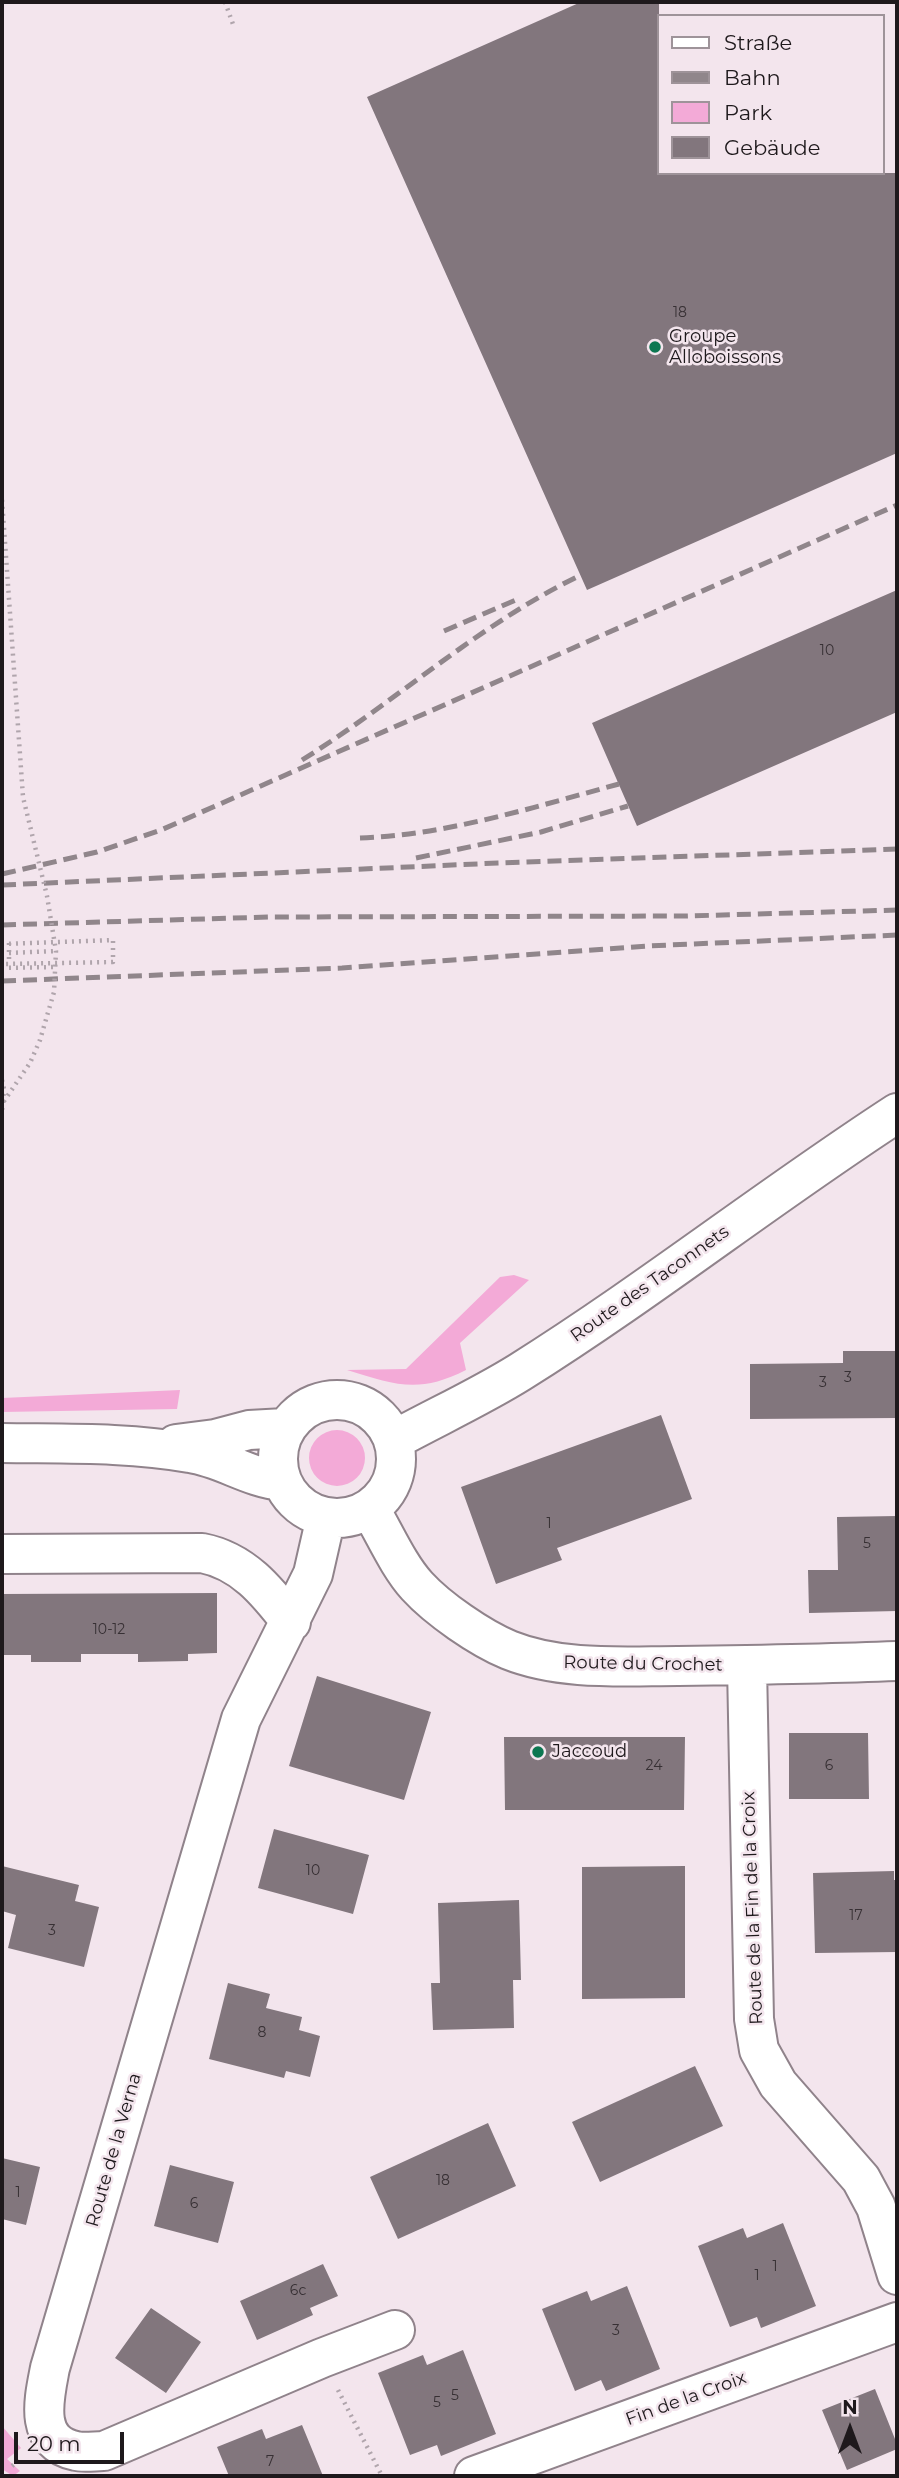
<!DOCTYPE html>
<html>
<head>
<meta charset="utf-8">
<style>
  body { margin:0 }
  #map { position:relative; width:899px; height:2478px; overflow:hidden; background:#f3e5ed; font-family:Montserrat,sans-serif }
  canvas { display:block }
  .frame { position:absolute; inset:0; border:4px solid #1e191c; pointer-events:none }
  .legend { position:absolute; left:657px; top:14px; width:228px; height:161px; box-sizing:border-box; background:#f3e5ed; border:2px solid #9e9399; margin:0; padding:9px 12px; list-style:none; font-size:21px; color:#1e191c }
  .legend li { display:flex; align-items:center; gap:14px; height:35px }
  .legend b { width:35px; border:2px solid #9e9399 }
  .north { position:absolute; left:815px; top:2394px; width:70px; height:70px; -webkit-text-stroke:5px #f3e5ed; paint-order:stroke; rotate:0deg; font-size:19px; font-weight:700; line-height:28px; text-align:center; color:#1e191c }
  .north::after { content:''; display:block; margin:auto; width:24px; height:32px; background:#1e191c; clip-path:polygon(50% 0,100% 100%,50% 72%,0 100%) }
  .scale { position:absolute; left:14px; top:2432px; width:110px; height:32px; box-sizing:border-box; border:4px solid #1e191c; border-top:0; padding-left:9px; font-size:21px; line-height:24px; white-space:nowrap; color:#1e191c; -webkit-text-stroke:5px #f3e5ed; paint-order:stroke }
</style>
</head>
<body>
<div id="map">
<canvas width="899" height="2478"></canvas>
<div class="frame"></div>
<ul class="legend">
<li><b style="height:9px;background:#fff"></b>Straße</li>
<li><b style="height:9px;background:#90868b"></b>Bahn</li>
<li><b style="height:19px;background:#f3aad7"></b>Park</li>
<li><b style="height:19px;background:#82767d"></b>Gebäude</li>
</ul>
<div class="north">N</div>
<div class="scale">20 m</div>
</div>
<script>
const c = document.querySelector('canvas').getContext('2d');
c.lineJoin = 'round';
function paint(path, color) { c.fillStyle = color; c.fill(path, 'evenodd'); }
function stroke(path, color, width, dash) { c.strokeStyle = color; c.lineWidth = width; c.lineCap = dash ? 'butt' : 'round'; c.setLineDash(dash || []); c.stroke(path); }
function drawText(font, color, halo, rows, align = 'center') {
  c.font = font + ' Montserrat,sans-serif'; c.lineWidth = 5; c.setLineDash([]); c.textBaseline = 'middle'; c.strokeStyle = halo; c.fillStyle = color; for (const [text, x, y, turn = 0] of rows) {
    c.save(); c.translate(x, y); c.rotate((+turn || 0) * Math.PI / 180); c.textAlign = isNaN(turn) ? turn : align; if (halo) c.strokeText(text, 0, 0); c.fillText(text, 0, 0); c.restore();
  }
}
const green = new Path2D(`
  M514 1275 529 1280 460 1343 466 1370C419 1394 395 1385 347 1370L406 1369 500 1277Z
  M180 1390 177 1409 2 1412V1398Z
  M309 1458a28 28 0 1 1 56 0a28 28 0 1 1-56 0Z
  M2 2426 21 2448 7 2459 20 2471 13 2476 2 2469Z`);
const building = new Path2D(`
  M581 2H659V173H897V453L587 590 367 97Z
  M897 590V712L637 826 592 723Z
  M843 1351H896V1418L750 1419V1364L843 1363Z
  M661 1415 692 1499 557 1548 562 1560 496 1584 461 1487Z
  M897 1516V1611L809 1613 808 1570H838L837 1517Z
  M217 1593V1653L188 1654V1661L138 1662V1654H81V1662H31V1655H2V1594Z
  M317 1676 431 1712 404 1800 289 1766Z
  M789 1733H868L869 1799H789Z
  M504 1737H685L684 1810H505Z
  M274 1829 369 1855 353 1914 258 1888Z
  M2 1866 79 1885 75 1901 99 1907 84 1967 8 1948 16 1915 2 1911Z
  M685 1866V1998L582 1999V1867Z
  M894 1871V1880H897V1952L815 1953 813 1873Z
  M519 1900 521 1980H513L514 2028 433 2030 431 1983H440L438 1903Z
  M228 1983 270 1994 266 2008 302 2017 299 2030 320 2036 310 2077 286 2071 284 2078 209 2059Z
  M695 2066 723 2126 600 2182 572 2122Z
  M488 2123 516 2186 398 2239 370 2177Z
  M2 2158 40 2167 26 2225 2 2219Z
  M170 2165 234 2182 218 2243 154 2226Z
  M783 2223 816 2306 761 2328 757 2317 730 2327 698 2246 743 2228 747 2238Z
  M323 2264 338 2296 310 2308 313 2315 257 2340 240 2301Z
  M627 2286 660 2369 606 2391 601 2380 575 2391 542 2309 587 2291 591 2301Z
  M151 2308 201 2342 166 2393 115 2358Z
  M463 2350 496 2434 441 2456 437 2445 410 2455 378 2373 423 2355 427 2365Z
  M875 2389 897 2444V2449L847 2470 822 2410Z
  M302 2425 323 2476H229L217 2447 262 2429 266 2439Z`);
const path = new Path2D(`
  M225 2 234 27
  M9 943V964
  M2 944 113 940V962L2 964
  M9 953 56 951
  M2 968 56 967
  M2 1080 4 1089 2 1111
  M338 2390 382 2476
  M12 2466 22 2458`);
const minor = new Path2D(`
  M278 1459a59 59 0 1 1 118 0a59 59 0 1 1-118 0Z
  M394 1440C436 1417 480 1397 520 1372 649 1291 769 1196 897 1113
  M2 1443C64 1444 128 1442 190 1453 223 1458 249 1478 282 1481
  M176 1444 215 1439 249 1430 285 1428
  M370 1509C385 1534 398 1565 417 1586 438 1609 480 1638 509 1650 561 1671 624 1666 678 1666 751 1665 824 1664 897 1661
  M326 1517 313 1574 241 1719 50 2368C44 2399 33 2442 76 2451 84 2453 95 2451 104 2451L322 2358 395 2330
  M2 1554 202 1553C243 1561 267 1591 291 1622
  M747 1666 754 2019 759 2050 778 2084 861 2179 876 2207 897 2275
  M474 2476 897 2322`);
const rail = new Path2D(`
  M444 631 518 599
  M302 760C397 701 479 624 581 575
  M360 838C447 835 534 807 619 784
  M416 858 541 832 628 806
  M2 874 97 852 161 830 897 505
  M2 885 498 863 897 849
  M2 925 269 917 687 916 897 910
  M2 981 342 968 647 946 897 935`);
const pathBridge = new Path2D(`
  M2 500 23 797 47 896 56 951 54 992 40 1040 30 1063 2 1104`);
const markers = [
  [655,347,7,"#0c7751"],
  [538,1752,7,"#0c7751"]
];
const numberNames = [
  ["18",680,313],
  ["10",827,651],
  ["3",848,1378],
  ["3",823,1383],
  ["1",549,1524],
  ["5",867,1544],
  ["10-12",109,1630],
  ["24",654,1766],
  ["6",829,1766],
  ["10",313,1871],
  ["17",856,1916],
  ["3",52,1931],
  ["8",262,2033],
  ["18",443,2181],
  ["1",18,2193],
  ["6",194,2204],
  ["1",775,2267],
  ["1",757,2276],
  ["6c",298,2291],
  ["3",616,2331],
  ["5",455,2396],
  ["5",437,2403],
  ["7",270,2462]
];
const poiNames = [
  ["Groupe",669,337],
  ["Alloboissons",669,358],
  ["Jaccoud",552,1752]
];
const streetNames = [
  ["Route des Taconnets",650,1284,-35],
  ["Route du Crochet",643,1664,1],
  ["Route de la Fin de la Croix",753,1908,-92],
  ["Route de la Verna",114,2150,-74],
  ["Fin de la Croix",686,2399,-20]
];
paint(green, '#f3aad7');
paint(building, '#82767d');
stroke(minor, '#90838b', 42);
stroke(path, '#b0a5ac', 4.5, [2, 5]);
stroke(minor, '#fff', 38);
stroke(rail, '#90868b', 5, [14, 7]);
stroke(pathBridge, '#b0a5ac', 4.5, [2, 5]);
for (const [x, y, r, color] of markers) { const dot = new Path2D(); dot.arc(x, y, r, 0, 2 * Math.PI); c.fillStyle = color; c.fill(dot); stroke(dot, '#f3e5ed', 2.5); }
drawText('14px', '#373034', null, numberNames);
drawText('18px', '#1e191c', '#f3e5ed', poiNames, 'left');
drawText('18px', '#1e191c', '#f3e5ed', streetNames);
</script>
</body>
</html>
